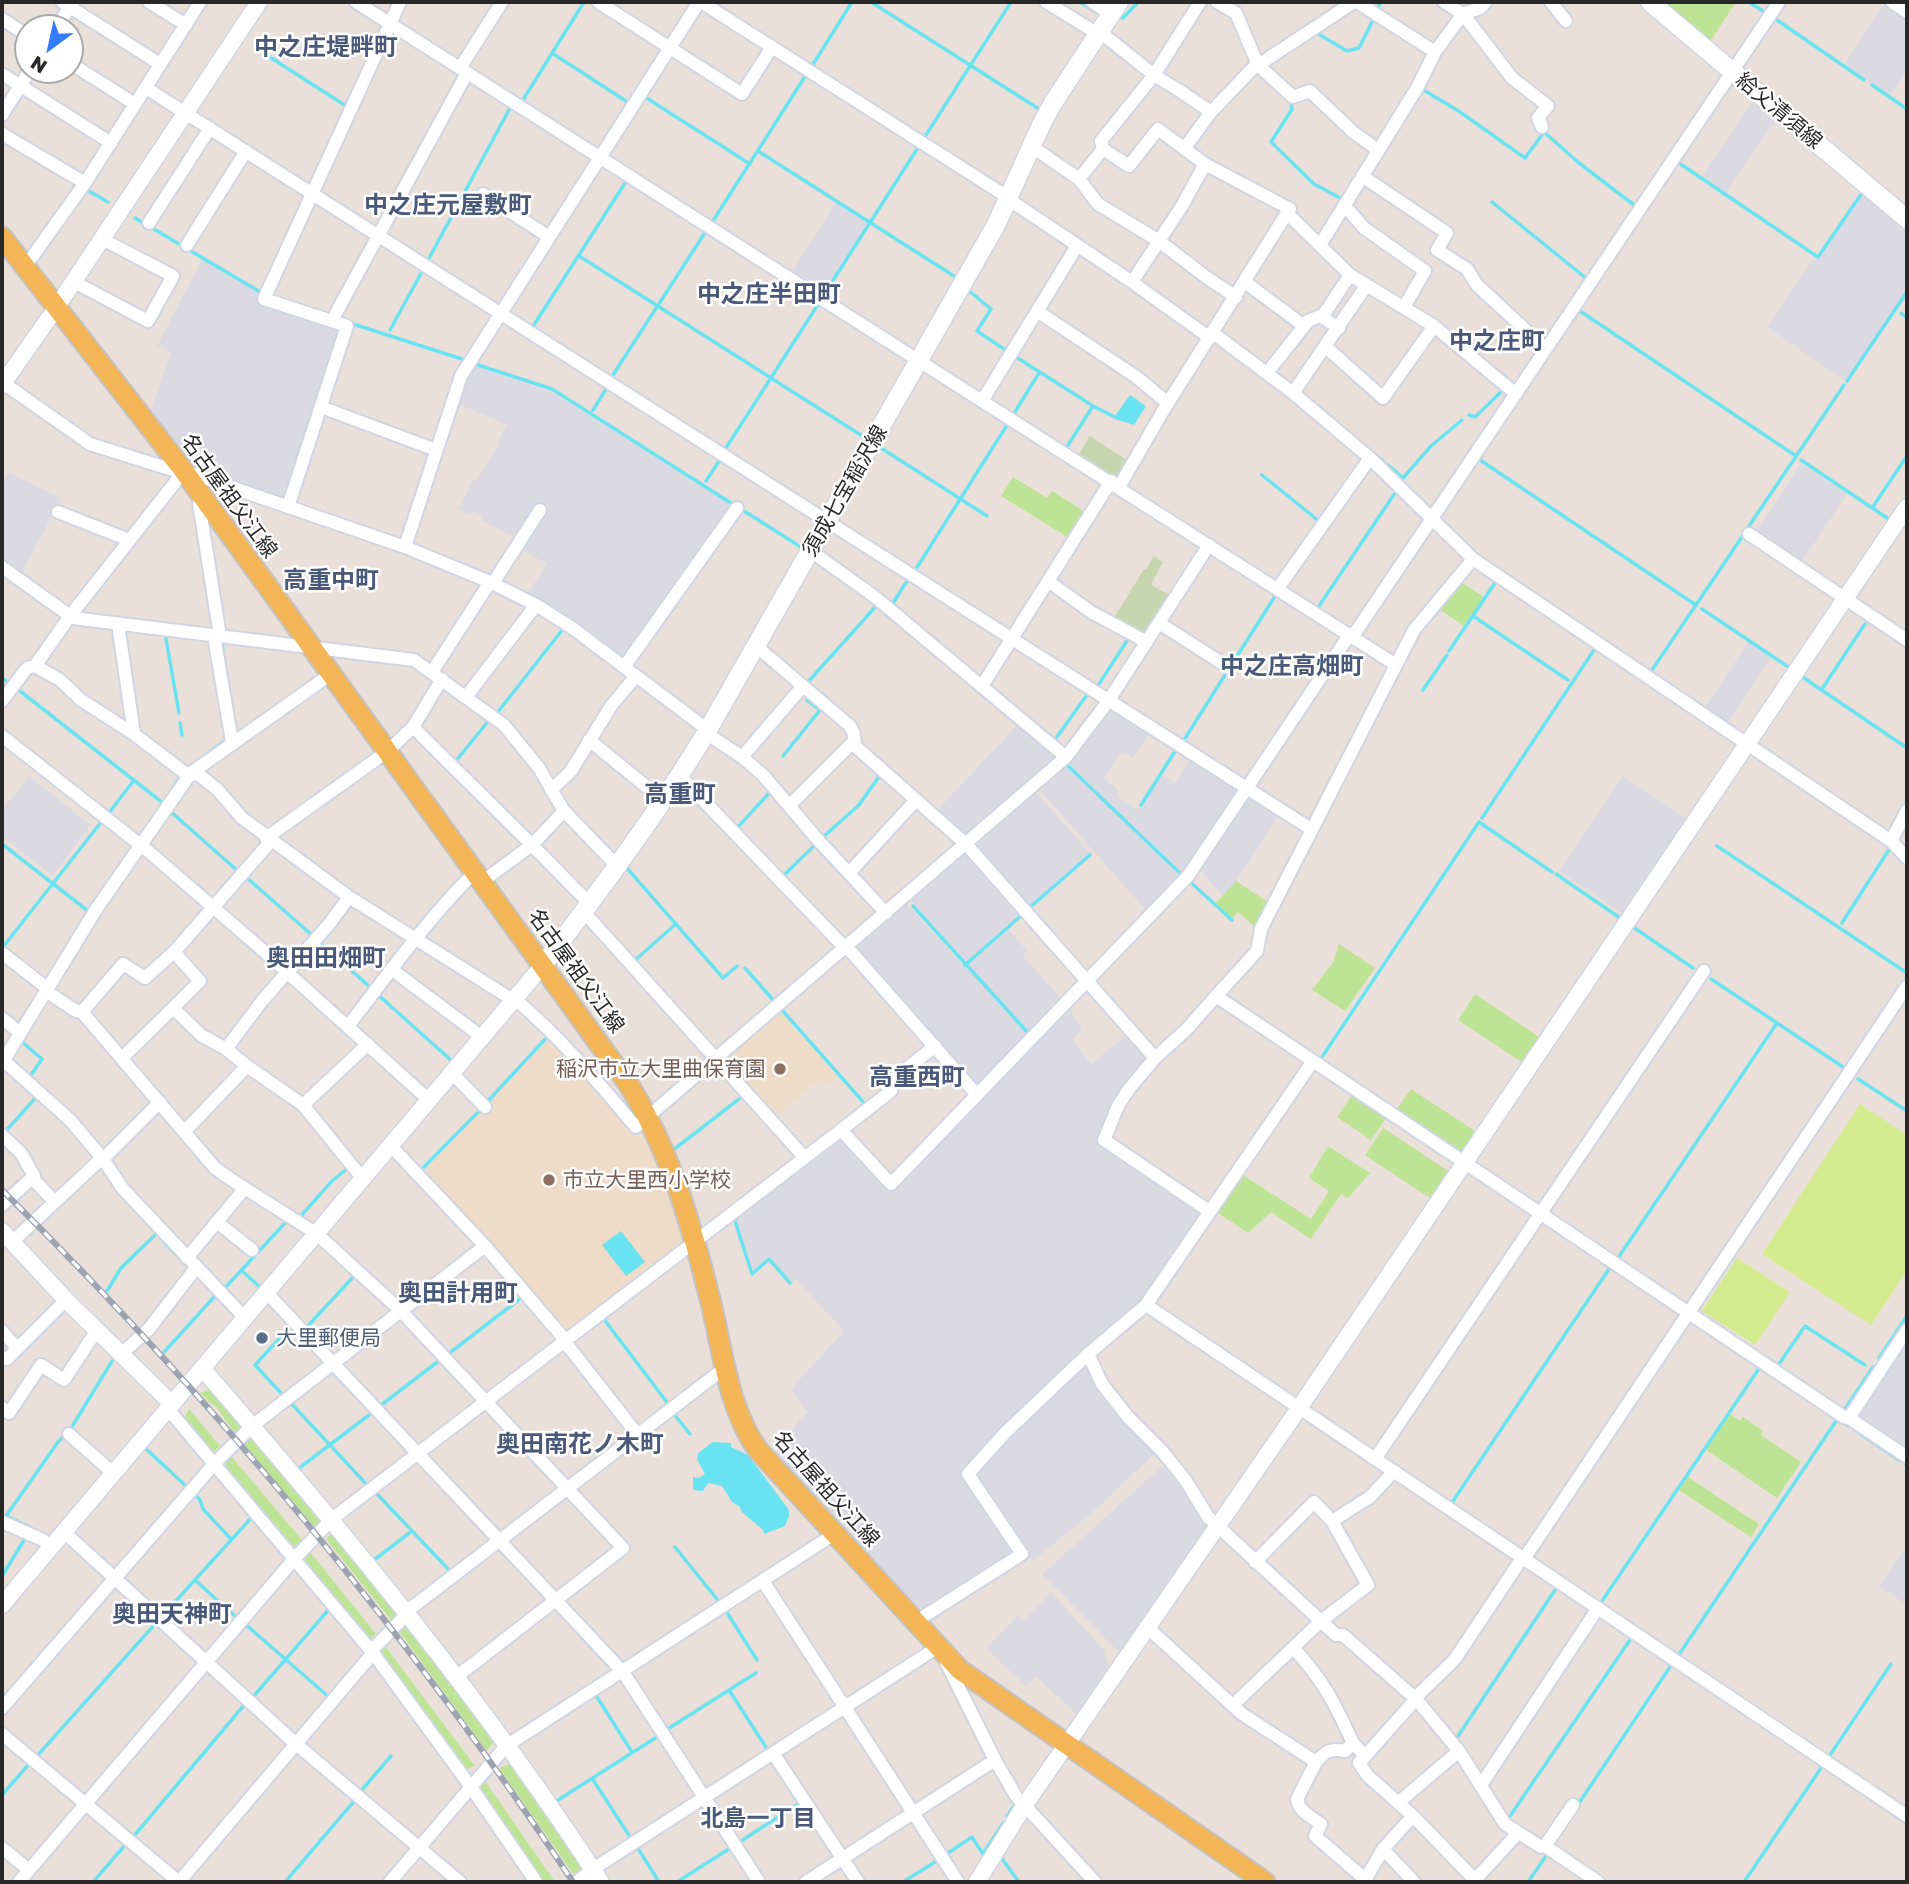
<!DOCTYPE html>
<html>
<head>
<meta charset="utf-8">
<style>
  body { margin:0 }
  #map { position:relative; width:1909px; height:1884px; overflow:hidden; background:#ebe0d9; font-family:"Golos Text",sans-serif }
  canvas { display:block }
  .frame { position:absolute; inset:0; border:4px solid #282828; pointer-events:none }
  .north { position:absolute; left:14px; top:14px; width:70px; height:70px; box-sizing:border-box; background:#fff; border:2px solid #a9a9a9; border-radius:50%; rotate:213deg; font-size:19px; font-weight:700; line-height:28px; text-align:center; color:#282828 }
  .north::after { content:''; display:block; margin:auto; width:24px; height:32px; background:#347bfe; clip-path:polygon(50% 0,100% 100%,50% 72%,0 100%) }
</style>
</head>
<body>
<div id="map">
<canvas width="1909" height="1884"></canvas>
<div class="frame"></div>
<div class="north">N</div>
</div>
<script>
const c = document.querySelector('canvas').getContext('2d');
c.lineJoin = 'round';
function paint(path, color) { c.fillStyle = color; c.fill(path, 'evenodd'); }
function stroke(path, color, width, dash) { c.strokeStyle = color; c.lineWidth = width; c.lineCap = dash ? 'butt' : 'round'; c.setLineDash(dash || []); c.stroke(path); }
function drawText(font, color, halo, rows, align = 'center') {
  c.font = font + ' "Golos Text","Noto Sans JP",sans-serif'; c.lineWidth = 5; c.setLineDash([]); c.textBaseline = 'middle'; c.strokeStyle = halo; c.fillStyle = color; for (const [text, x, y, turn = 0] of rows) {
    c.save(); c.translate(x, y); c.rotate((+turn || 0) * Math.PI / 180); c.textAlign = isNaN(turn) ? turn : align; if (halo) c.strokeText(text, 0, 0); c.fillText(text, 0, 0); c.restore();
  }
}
const industrial = new Path2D(`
  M1883 5 1907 21V70L1890 96 1844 64Z
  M1756 97 1778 116 1726 192 1702 176Z
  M1865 191 1907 228V290L1846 381 1767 327 1814 257 1818 259Z
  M836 202 868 222 821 295 790 275Z
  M202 259 262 295 259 304 341 330 285 498 282 499 195 470 149 416 171 352 157 346Z
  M474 365 552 392 732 506 622 661 526 595 547 564 519 548 523 541 481 520 483 516 473 511 470 515 459 509 473 480 476 481 499 445 497 443 507 425 455 402 463 376Z
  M1801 463 1847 494 1800 564 1754 534Z
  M9 473 62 498 19 577 2 564V484Z
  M1748 642 1771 657 1726 725 1703 710Z
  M1111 705 1151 731 1133 758 1122 752 1104 778 1119 791 1117 796 1139 810 1162 775 1175 783 1192 756 1241 787 1185 875 1067 762Z
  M1019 723 1060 757 966 838 935 813Z
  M1065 765 1183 878 1149 914 1038 788Z
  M29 776 91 825 52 876 2 836V810Z
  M1623 776 1687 819 1623 914 1559 871Z
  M1247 791 1281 812 1235 883 1223 896 1197 867Z
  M1034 792 1038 794 1090 853 1026 909 970 846Z
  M966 850 1022 912 965 963 910 899Z
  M905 902 1029 1036 977 1090 851 949Z
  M1008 929 1027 951 1022 955 1064 1001 1031 1034 967 965Z
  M1068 1006 1082 1030 1072 1039 1091 1064 1128 1033 1150 1056 1116 1102 1097 1141 1198 1210 1199 1217 1145 1298 963 1473 1013 1548 1012 1556 922 1611 915 1610 831 1514 775 1456 798 1421 808 1413 791 1389 844 1331 796 1279 792 1282 769 1257 753 1270 735 1217 842 1134 891 1188Z
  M1907 1341V1450L1861 1418 1860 1412Z
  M1085 1363 1106 1400 1156 1452 1097 1508 1033 1561 974 1474Z
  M1166 1463 1205 1520 1208 1532 1122 1655 1042 1574Z
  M1907 1545V1605L1879 1586Z
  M1051 1592 1104 1650 1110 1669 1078 1716 1036 1676 1026 1686 986 1648 1018 1615 1024 1621Z`);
const education = new Path2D(`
  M779 1011 838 1077 832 1082 818 1081 773 1118 722 1061Z
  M553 1035 639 1139 647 1133 689 1239 566 1333 423 1171Z`);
const green = new Path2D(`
  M1669 2H1736L1709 43 1666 7Z
  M1013 477 1047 498 1052 491 1085 512 1069 538 1001 496Z
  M1458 580 1484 597 1464 626 1436 607Z
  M1236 881 1271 904 1258 930 1238 912 1232 918 1215 904Z
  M1339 944 1375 968 1345 1011 1312 990 1334 961Z
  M1475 994 1542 1039 1525 1064 1458 1020Z
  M1411 1089 1478 1133 1464 1154 1456 1152 1395 1112Z
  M1354 1092 1388 1115 1371 1140 1337 1117Z
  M1383 1128 1451 1173 1433 1200 1365 1155Z
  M1328 1146 1370 1173 1348 1198 1341 1194 1311 1239 1271 1212 1248 1233 1218 1213 1243 1175 1311 1219 1329 1191 1309 1178Z
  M210 1389 242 1426 235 1433 214 1404 212 1405 200 1393Z
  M189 1409 220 1446 213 1452 184 1418Z
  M1730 1414 1740 1421 1743 1417 1763 1431 1761 1435 1801 1462 1777 1498 1706 1450Z
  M251 1435 323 1521 315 1528 243 1443Z
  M231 1456 302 1540 292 1548 261 1511 263 1510 260 1506 258 1507 222 1465Z
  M1688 1477 1759 1524 1751 1537 1679 1490Z
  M332 1533 397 1614 391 1620 326 1539Z
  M310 1552 376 1634 369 1641 302 1560Z
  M408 1627 450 1682 448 1685 453 1687 494 1741 487 1751 399 1631Z
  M385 1646 475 1766 464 1770 378 1654Z
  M510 1764 581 1867 575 1876 499 1768Z
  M485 1781 555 1882H544L479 1790Z`);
const cemetery = new Path2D(`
  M1090 436 1127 460 1115 479 1077 457Z
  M1154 556 1163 562 1151 585 1172 596 1144 638 1112 621 1144 569H1146Z`);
const pitch = new Path2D(`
  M1860 1104 1907 1135V1271L1871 1325 1762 1254Z
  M1737 1258 1790 1292 1755 1345 1702 1311Z`);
const water = new Path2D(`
  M1130 395 1146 406 1134 425 1115 419V416Z
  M621 1231 645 1262 626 1276 602 1245Z
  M713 1442 731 1443V1447L748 1455 789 1510V1516L785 1526 764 1534 763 1530 741 1511 740 1507 732 1502 722 1486 708 1483 703 1491 693 1490V1477L699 1478 705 1474 697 1459 698 1453Z`);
const stream = new Path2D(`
  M871 2 1039 109
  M1080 2 1101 15
  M1749 2 1766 13
  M1378 10 1380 2
  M1118 17 1123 18 1138 2
  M1774 18 1864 80
  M1315 32 1347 51 1359 48 1375 16
  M262 52 346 106
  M552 53 629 103
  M812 66 852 2
  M1872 85 1907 109
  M1422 89 1460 112 1525 158 1544 132 1579 163 1634 205
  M644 98 645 97 750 164
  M1290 100 1292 109 1271 142 1314 184 1342 199
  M521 103 584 2
  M924 138 1011 2
  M758 151 957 278
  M1676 161 1818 257 1864 190
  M87 190 108 202
  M1492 202 1587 279
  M135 218 262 293
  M711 224 806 75
  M579 256 867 439
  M427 262 511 106
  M968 290 991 309 977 331 1007 351
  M823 296 919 146
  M1577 309 1796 456
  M1901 313 1907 318
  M350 323 465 360
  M532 328 627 180
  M390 330 424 268
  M1013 355 1093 406 1115 417
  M475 364 552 389 734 505
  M611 378 706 231
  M1847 381 1907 292
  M593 410 608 386
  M1013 415 1039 373
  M1469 415 1475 417 1504 389
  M878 446 987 516
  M1066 448 1093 406
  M724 451 819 303
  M1375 455 1383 461
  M1477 458 1696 605
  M1801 460 1890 520
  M1388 465 1403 478 1431 446 1462 420
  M1262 475 1320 522
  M706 481 721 458
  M1872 508 1907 456
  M741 509 804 549
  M1431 509 1445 488
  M1747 529 1844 385
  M914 572 1009 422
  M891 606 909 578H907
  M1319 606 1397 490
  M1702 609 1790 668
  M1473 616 1568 680
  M165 633 179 713
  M222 643 225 665
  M2 646V648
  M1449 651 1497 580
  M1650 673 1744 534
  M1801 676 1907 748
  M2 678 9 683
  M807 683 878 604
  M1097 687 1130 636
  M1822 689 1865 624
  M1423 690 1447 655
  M20 691 163 803 180 777
  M497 713 563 629
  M180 723 182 735
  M1054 741 1089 692
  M1182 743 1277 593
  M207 754 226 740
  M783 756 820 710 807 700
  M455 762 490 719
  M1066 764 1183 876
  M1141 805 1177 748
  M170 811 239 872
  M109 813 134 780
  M1482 818 1596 647 1598 648
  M737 828 770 792
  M823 837 859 805 880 775
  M2 844 88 911
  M1717 846 1907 973
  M626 867 723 978 737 966
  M1556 874 1620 918
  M783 876 815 845
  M244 880 246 877 313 936
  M1188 880 1232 920
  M913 906 1029 1034
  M1028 909 1090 855
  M1842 923 1890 848
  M1630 930 1633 927 1693 968
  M318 941 371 988
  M6 949 3 947 102 821
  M634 961 676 924
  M965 965 1023 914
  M745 968 775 1002
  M1711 979 1843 1067
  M376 993 452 1061
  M782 1010 865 1104
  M21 1041 42 1059 29 1078
  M1320 1060 1479 822 1552 872
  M1858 1079 1907 1111
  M486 1103 549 1035
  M7 1134 5 1132 38 1095
  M672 1151 739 1099
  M421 1170 481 1109
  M299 1218 332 1181 348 1168
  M734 1218 752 1274 769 1259 790 1283
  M164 1242 184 1263
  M1616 1261 1777 1023
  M242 1271 261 1288
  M223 1290 286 1222
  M107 1291 121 1268 157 1233
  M1154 1304 1175 1274
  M603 1318 669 1405
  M305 1329 355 1275
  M164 1352 216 1295 213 1293
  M447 1355 521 1298
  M1879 1358 1907 1316
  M1777 1367 1805 1326 1865 1365
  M281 1393 255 1365 291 1326
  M289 1401 368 1486
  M380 1406 440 1360
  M1843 1412 1873 1367
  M673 1413 690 1434
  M1841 1421 1849 1426
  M1855 1430 1899 1460
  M143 1446 187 1487
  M1905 1464 1907 1465
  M298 1469 373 1412
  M193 1493 200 1500 203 1509 231 1539
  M376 1493 451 1572
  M1451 1504 1611 1266
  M30 1527 6 1516 58 1442 70 1430 112 1361
  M675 1547 720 1603
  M374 1560 412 1531
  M2 1576 26 1537
  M195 1580 237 1618
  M1600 1604 1760 1367
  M726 1611 757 1660
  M163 1615 253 1516
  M245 1624 330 1698
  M1678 1656 1838 1418
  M729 1690 769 1752
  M595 1694 632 1752
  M252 1698 331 1607
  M666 1730 756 1673
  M1456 1739 1557 1587
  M37 1756 156 1623
  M1828 1758 1891 1664
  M592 1778 632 1840
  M360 1792 391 1756
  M2 1795 29 1764
  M555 1802 660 1735
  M1577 1806 1672 1664
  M1007 1816 1014 1806
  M1508 1819 1632 1637
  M133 1837 245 1704
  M738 1843 801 1802
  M637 1847 659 1882
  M945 1855 972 1837 983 1854 1004 1822
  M1000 1856 1019 1882
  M93 1882 126 1844
  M285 1882 356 1799
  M677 1882 732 1847
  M903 1882 938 1860
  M1528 1882 1548 1853
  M1744 1882 1823 1765`);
const minor = new Path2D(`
  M62 2 160 64
  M149 2 186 25
  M356 2 1396 665
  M598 2 742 94 772 47
  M701 2 1009 198
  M1046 2 1098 34
  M1092 2 1111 14
  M1200 2 1154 75 1101 141 1103 149 1079 179 1098 204 1159 241 1206 277 1236 297
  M1217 2 1236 13 1258 65 1293 97 1310 91 1353 132 1378 150
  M1357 2 1435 52
  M1444 2 1463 14 1512 78 1548 106 1538 118 1542 127
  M1551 2 1566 21
  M1892 2 1907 12
  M2 19 28 36
  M56 28 73 2
  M1100 32 1154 75 1180 91 1211 112 1252 69 1354 2
  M70 63 135 104
  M460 68 502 2
  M2 74 111 143
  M146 88 1311 829
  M2 115 30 70
  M2 134 85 183
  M1031 146 1079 179
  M1103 149 1129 166 1158 129 1205 164 1290 209 1287 213
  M1184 149 1211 112
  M1362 176 1447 233 1437 250 1467 269 1477 285 1546 349
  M483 194 549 237
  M1008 199 1132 282 1210 338
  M1344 205 1364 228 1425 271 1404 307
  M149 223 210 128
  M187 245 246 151
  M1320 245 1417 88 1435 52 1463 14 1480 8 1486 2
  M25 267 85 183 200 2
  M74 282 148 321 173 276 102 239
  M1132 282 1182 206 1205 164
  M1245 282 1304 326
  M1037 311 1135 376 1168 403
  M335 315 467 73
  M1322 317 1350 275
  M1213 333 1293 393 1370 458 1473 559 1891 841 1907 858
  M1326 347 1383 398 1434 326
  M1267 373 1308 321 1320 316 1339 328
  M2 382 90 444 173 470 184 471 405 547 490 582 536 605 571 627 708 730
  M1293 393 1366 286
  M982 401 1077 246
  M321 407 436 450
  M1119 487 1163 411 1287 213 1350 275 1434 326 1516 394
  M204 499 199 503 220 636
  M288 507 347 326 264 299 400 2
  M58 512 129 540
  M1749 534 1907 640
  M405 547 461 376 699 2
  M811 551 875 597 1066 757
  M2 567 73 618 414 660 504 725 539 768 564 811 618 867
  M1048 581 1091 612 1147 642
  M493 583 540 510
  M1278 588 1370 458
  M1159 623 1228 667
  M118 624 134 734
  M214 636 232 742
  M1353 636 1779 2
  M756 646 850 726 854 734 855 746 966 844 1155 1058
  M35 666 60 680 81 700 134 734 185 773 199 775 217 789 242 818 349 897 513 1000
  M624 667 737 508
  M432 672 490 582
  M982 686 1111 481
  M466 697 536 605
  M2 701 27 668 35 666 70 616 184 471
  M413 727 532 845 564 811
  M706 733 742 757 763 775 818 840 886 913
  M2 736 148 851 258 946 429 1100
  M589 740 664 801
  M742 757 803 686
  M680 776 845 948
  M551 790 571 771 611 706 636 676
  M789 806 853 742
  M266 838 388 751 413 727 442 679
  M1891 841 1907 810
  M849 873 916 800
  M483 881 532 845 590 904
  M584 912 805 1158
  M846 946 977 1095
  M2 953 48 989
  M391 969 482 1037
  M46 991 76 1011 82 1012 215 1168 232 1180 317 1234 400 1310 623 1548 455 1678
  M1216 996 1257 951 1261 929 1414 630 1473 559
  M515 999C561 1038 597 1081 636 1127L1066 757 1109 700 1209 545
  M173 1008 200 981 181 960 175 951 271 841
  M82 1012 123 964 145 978 175 951
  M2 1018 20 1033
  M348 1026C389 973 428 918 476 871
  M122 1058 173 1008 201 1035 226 1049
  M3 1060 70 1120 103 1159 123 1189 245 1318
  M1313 1061 1146 1305 1088 1354 1102 1384 1128 1417 1163 1452 1186 1481 1208 1517 1336 1635H1343L1416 1699 1459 1751 1505 1824 1541 1847 1545 1846 1598 1882
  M2 1063 97 908 191 773 331 674
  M247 1066 226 1049 262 1001 330 923 349 897
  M452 1073 485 1107
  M303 1105 368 1044
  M841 1130 891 1091 886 1085 935 1046
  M185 1131 247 1066 303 1105 363 1179
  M2 1135 21 1153 34 1176 32 1178 54 1201
  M391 1146 485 1246 566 1341
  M103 1159 160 1102
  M2 1205 32 1178
  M1209 1211 1104 1140 1118 1106 1129 1089 1155 1058 1187 1029 1216 996 1844 1417 1849 1418 1907 1457
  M217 1222 252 1250
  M12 1242 102 1158
  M187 1258 245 1188
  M267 1293 623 1672 759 1882
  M1146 1305 1907 1816
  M2 1331 17 1348
  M565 1342 637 1434
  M121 1354 148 1330 196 1268
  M2 1357 7 1359 66 1300
  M2 1408 9 1413 41 1365 64 1380 97 1330
  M168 1409 373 1653 471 1787 536 1882
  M1849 1418 1907 1330
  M69 1434 113 1473
  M1375 1459 1704 971
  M1332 1521 1370 1497 1394 1471
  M2 1522 43 1540 51 1546
  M63 1531 296 1744 460 1882
  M1524 1559 1907 986
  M763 1581 958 1882
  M406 1612 726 1367
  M915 1622 1022 1554 968 1474 1005 1433 1088 1354
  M1148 1628 1242 1714 1316 1762C1326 1751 1330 1748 1345 1751L1353 1743 1365 1756
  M1293 1648C1323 1679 1335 1704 1353 1743
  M371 1651 407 1614
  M946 1662 995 1760 1016 1796 1095 1882
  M1415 1698 1455 1659 1522 1558
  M1233 1705 1321 1621 1368 1585 1332 1521 1314 1502 1255 1562
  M2 1708 215 1463 252 1426 485 1246
  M2 1734 179 1882
  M773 1753 858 1882
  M1316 1762 1297 1799C1299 1812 1311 1817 1321 1824L1315 1836 1366 1880
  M1481 1785 1598 1608
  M1399 1802 1459 1751
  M1413 1816 1475 1880
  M1545 1846 1573 1805
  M2 1848 29 1870
  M1383 1849 1414 1882
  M19 1882 295 1558 332 1519 841 1130 891 1184 1188 876 1350 634
  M179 1882 373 1653
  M390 1882 506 1746 836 1533
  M577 1882 593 1869 938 1647
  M806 1882 995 1760
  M1364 1882 1383 1849 1413 1816 1368 1776 1359 1763 1416 1699
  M1473 1882 1518 1833`);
const tertiary = new Path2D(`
  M2 385 56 308 259 2
  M2 1231 66 1300 172 1404
  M202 1368C344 1532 483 1700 601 1882
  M2 1605 544 964
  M977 1882 1024 1806 1291 1420 1907 507`);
const secondary = new Path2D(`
  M1650 2 1907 219
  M544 964C601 889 657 814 706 733L996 225 1042 123 1053 103 1119 2`);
const primary = new Path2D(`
  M2 237 184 471 629 1085C671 1152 692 1227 711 1303 723 1352 728 1408 758 1450L960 1670 1265 1882`);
const rail = new Path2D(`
  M2 1190C214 1400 408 1633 573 1882`);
const markers = [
  [780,1069,7,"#8d6e63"],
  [549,1180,7,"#8d6e63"],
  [262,1338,7,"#5c6f8a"]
];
const streetNames = [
  ["給父清須線",1779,111,40],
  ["須成七宝稲沢線",845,491,-60],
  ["名古屋祖父江線",229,496,54],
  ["名古屋祖父江線",576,971,54],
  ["名古屋祖父江線",826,1489,48]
];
const educationNames = [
  ["稲沢市立大里曲保育園",766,1069],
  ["市立大里西小学校",563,1180,"left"]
];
const serviceNames = [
  ["大里郵便局",276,1338]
];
const neighbourhoodNames = [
  ["北島一丁目",758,1819]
];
const quarterNames = [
  ["中之庄堤畔町",326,47],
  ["中之庄元屋敷町",448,205],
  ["中之庄半田町",769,294],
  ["中之庄町",1497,341],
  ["高重中町",331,580],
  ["中之庄高畑町",1292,666],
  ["高重町",680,794],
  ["奥田田畑町",326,958],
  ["高重西町",917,1077],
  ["奥田計用町",458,1293],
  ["奥田南花ノ木町",580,1444],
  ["奥田天神町",172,1614]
];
paint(industrial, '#dbdae3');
paint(education, '#eedbc8');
paint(green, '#bce494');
paint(cemetery, '#c8d6b0');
paint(pitch, '#d4ec8f');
paint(water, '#69e3f1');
stroke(stream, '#69e3f1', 3.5);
stroke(minor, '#cfd5e2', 16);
stroke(tertiary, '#cfd5e2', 19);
stroke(secondary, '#cfd5e2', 21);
stroke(primary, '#c3c3c3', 23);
stroke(minor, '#fff', 12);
stroke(tertiary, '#fff', 16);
stroke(secondary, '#fff', 18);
stroke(primary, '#f3b556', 19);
stroke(rail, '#9ca3b3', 6);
stroke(rail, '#fff', 3.5, [10]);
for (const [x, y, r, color] of markers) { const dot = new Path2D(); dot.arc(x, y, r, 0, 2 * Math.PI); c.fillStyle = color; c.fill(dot); stroke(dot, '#fff', 2.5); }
drawText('21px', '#282828', '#fff', streetNames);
drawText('21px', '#785e54', '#fff', educationNames, 'right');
drawText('21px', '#4e5e75', '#fff', serviceNames, 'left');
drawText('bold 23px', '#485979', '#fff', neighbourhoodNames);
drawText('bold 24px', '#485979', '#fff', quarterNames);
</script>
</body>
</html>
